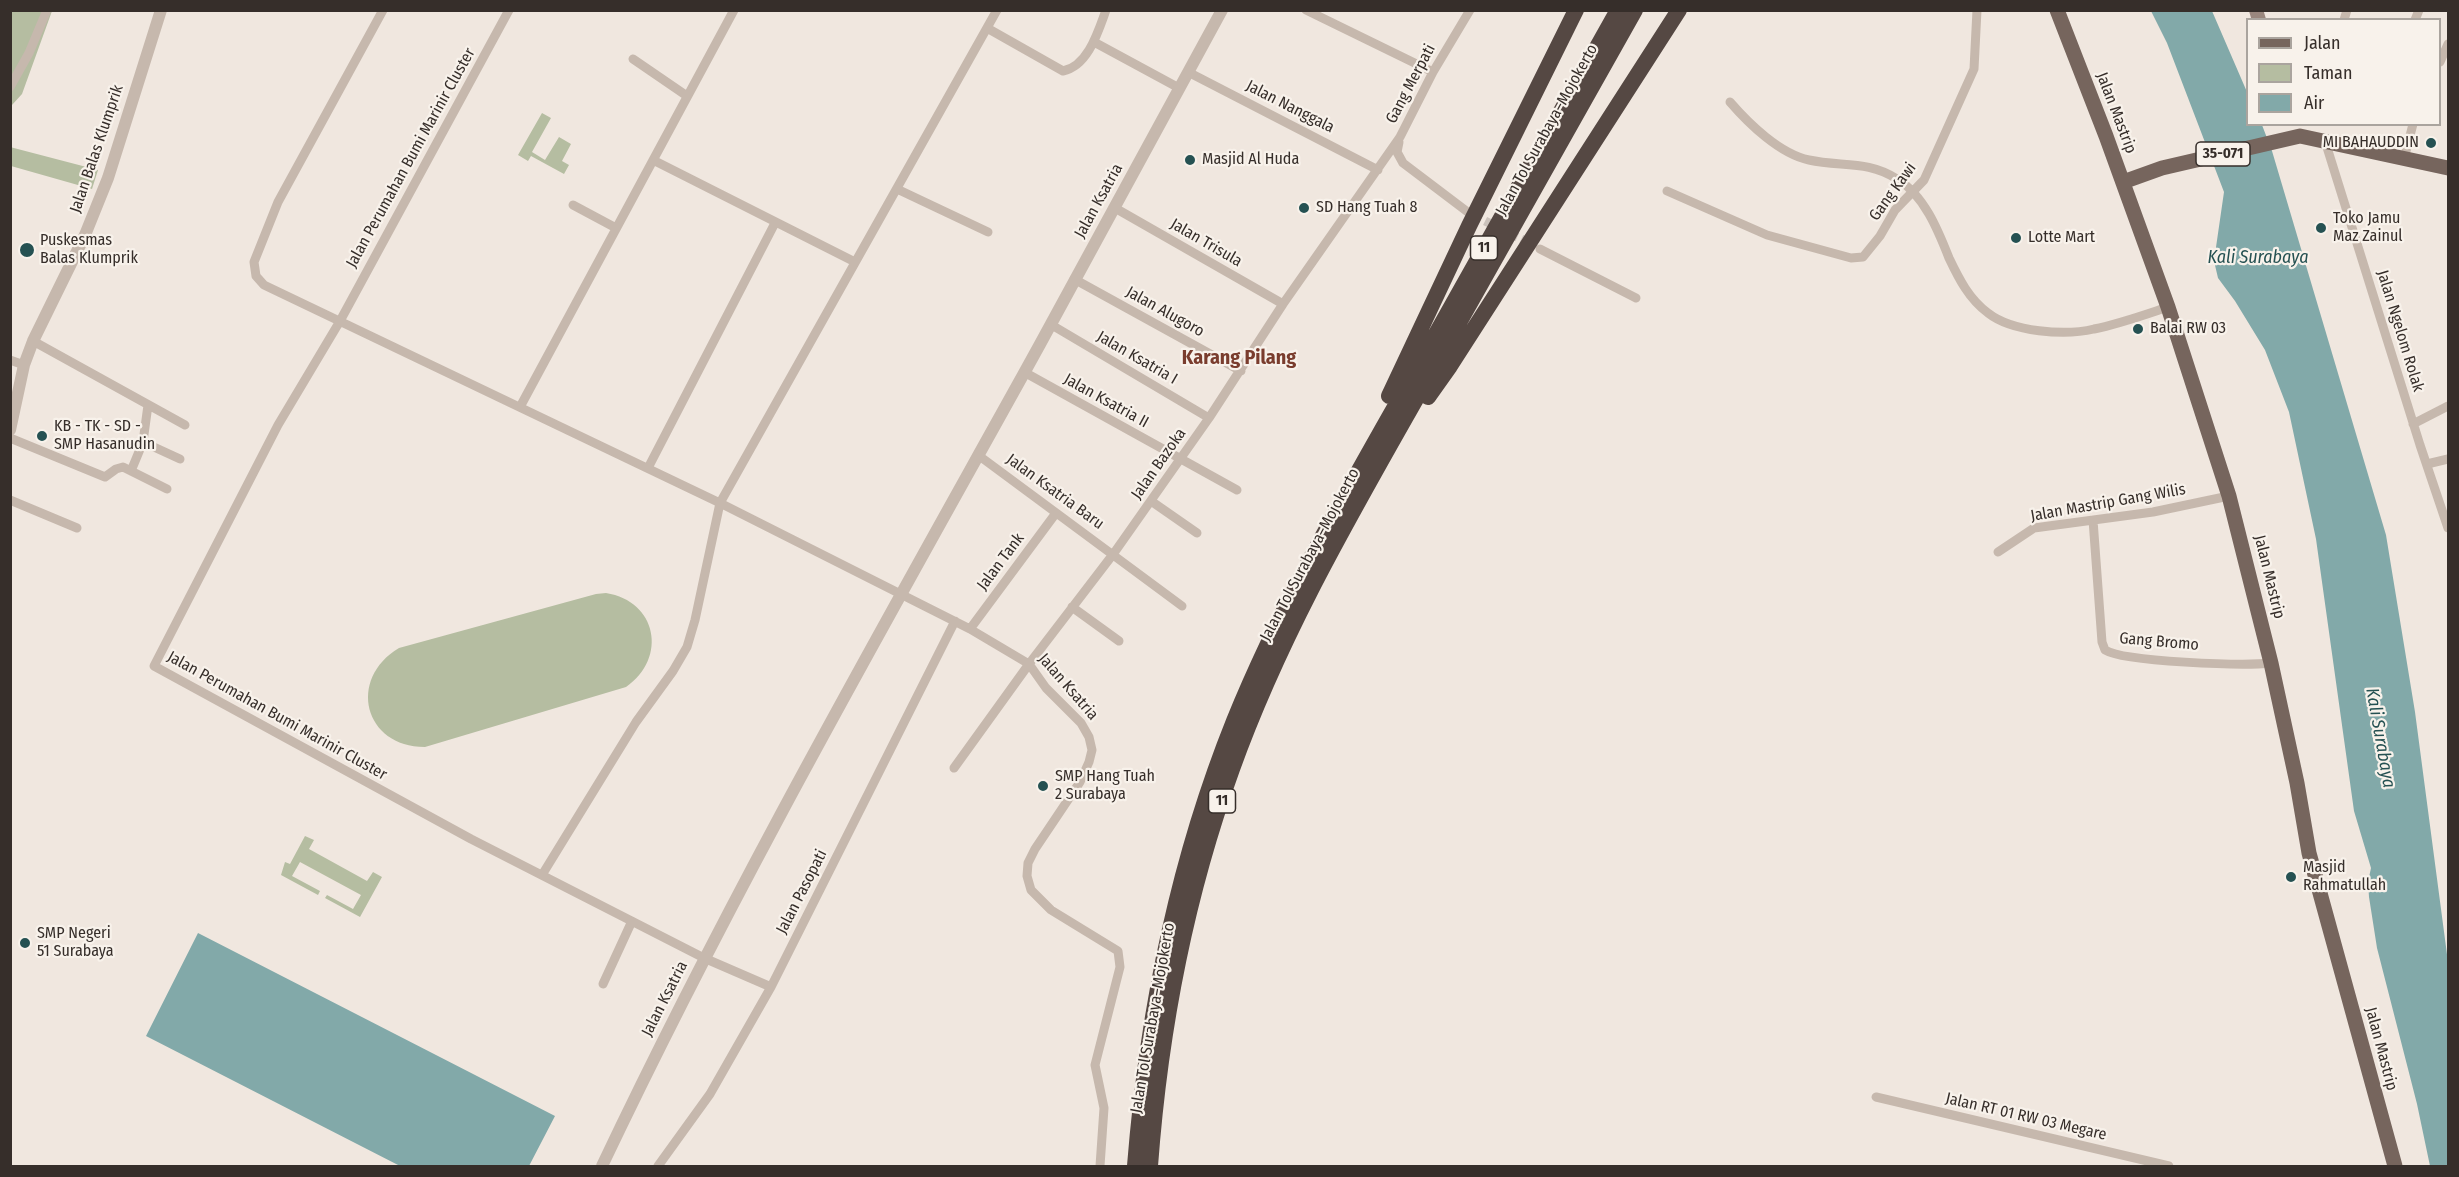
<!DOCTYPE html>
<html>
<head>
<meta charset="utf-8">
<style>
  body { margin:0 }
  #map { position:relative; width:2459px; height:1177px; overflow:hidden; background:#f0e7df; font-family:"Fira Sans Condensed",sans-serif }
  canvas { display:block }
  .frame { position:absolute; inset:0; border:12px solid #362e2a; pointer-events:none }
  .legend { position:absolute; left:2246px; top:18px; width:195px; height:108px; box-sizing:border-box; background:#f8f2eb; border:2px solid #aaa49e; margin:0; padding:8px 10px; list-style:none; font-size:18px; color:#362e2a }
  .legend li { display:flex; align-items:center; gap:12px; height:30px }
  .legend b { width:30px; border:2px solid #aaa49e }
</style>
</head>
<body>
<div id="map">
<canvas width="2459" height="1177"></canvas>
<div class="frame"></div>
<ul class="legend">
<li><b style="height:8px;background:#76655d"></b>Jalan</li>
<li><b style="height:16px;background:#b5bda1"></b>Taman</li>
<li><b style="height:16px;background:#82a9a9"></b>Air</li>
</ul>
</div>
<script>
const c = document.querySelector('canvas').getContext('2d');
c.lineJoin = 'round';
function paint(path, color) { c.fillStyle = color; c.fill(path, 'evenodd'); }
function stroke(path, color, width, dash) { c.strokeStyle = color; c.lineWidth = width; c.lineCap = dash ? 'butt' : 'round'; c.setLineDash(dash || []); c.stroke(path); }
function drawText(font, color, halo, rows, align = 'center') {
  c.font = font + ' "Fira Sans Condensed",sans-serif'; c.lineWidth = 4.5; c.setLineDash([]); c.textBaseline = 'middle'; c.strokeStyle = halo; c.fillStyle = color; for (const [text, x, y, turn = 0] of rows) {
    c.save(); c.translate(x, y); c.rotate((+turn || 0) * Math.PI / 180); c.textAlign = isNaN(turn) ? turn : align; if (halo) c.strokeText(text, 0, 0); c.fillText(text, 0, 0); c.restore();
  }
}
const green = new Path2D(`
  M11 11H52L22 94 12 105 11 112Z
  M542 113 551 118 532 152 545 160 559 137 571 144 562 161 569 165 564 174 531 156 528 161 518 155Z
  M10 147 98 170 92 189 11 166Z
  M606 593C657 601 668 658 626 687L425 747C364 747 347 679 399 648L596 594Z
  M305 836 314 840 309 849 367 881 373 872 382 877 360 917 325 898 327 895 353 909 361 895 300 862 292 876 320 891 318 895 281 875 285 862 290 864Z`);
const water = new Path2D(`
  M2151 11H2212L2247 92 2248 124 2262 125 2272 151 2386 535 2415 712 2448 962V1166H2430L2417 1104 2377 948 2369 897 2368 882 2371 868 2354 811 2316 539 2289 412 2265 350 2235 301 2218 278 2214 261 2224 192 2167 43Z
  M198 933 555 1116 529 1166H400L146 1036Z`);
const minorTunnel = new Path2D(`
  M1473 215 1533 245`);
const minor = new Path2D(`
  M383 10 278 202 254 262 256 276 264 285 720 503 970 629 1029 664 1046 688 1081 723 1089 737 1092 750 1089 762 1080 782 1035 849 1028 863 1027 876 1031 890 1051 910 1118 951 1120 967 1095 1065 1104 1108 1100 1166
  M509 10 340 321 278 425 154 666 471 839 704 958 771 987
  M1306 10 1433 72
  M2344 20 2347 10
  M2415 20 2419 10
  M987 28 1063 71C1088 66 1098 32 1106 10
  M1094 42 1179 88
  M633 59 687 96
  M2440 62 2448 44
  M1188 72 1378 170
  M10 87 29 53 47 10
  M1730 102C1749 124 1780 154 1809 160 1841 167 1868 160 1897 179 1924 195 1938 230 1949 258 1959 279 1969 299 1988 313 2012 332 2065 336 2094 329 2119 324 2144 315 2168 307
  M2325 141 2420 445 2448 528
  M1399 142 1397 152 1403 163 1469 213
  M2404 159 2413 124
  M653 160 855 262
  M897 189 988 232
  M1667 191 1767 235 1851 258 1863 257 1880 236 1895 210 1924 180 1974 69 1977 10
  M573 205 616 228
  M1115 208 1283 304
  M1540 249 1636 298
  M1074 279 1241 371
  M1050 324 1209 418
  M33 341 185 425
  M10 360 24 365
  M1024 372 1237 490
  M148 405 143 442 180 459
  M520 407 734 10
  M2413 424 2448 406
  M10 438 105 477 116 469 123 467 167 489
  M978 455 1182 606
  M2427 464 2448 459
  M648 468 775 223
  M131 471 143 442
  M10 500 77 528
  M1151 501 1197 533
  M2093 520 2102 642 2105 650C2124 662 2244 666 2271 663
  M1998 552 2034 528 2153 512 2229 496
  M1072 607 1119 641
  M970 629 1056 513
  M954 768 1029 664 1114 553 1209 418 1283 304 1400 137 1433 72 1470 10
  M542 875 636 722 673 671 687 647 695 620 720 503 997 10
  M603 984 632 921
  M1876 1097 2169 1166
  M658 1166 710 1094 771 987 955 621`);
const tertiary = new Path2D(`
  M10 430 24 365 33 341 85 235 108 178 161 10
  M602 1166C730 896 878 636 1023 375 1090 254 1155 132 1222 10`);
const secondary = new Path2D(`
  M2256 10 2259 20`);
const primary = new Path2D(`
  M2057 10 2106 136 2168 307 2229 496 2271 663 2297 783 2309 853 2395 1166
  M2123 182 2162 168 2300 136 2448 168`);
const motorway = new Path2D(`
  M1389 396 1469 226 1576 10
  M1428 397 1450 366 1679 10
  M1135 1166C1147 1015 1177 863 1234 721 1282 603 1346 493 1409 382 1479 258 1548 134 1618 10
  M1150 1166C1160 1031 1186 896 1232 769 1279 638 1348 519 1416 399 1489 269 1562 140 1635 10`);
const markers = [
  [2431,143,6,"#255152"],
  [1190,160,6,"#255152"],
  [1304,208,6,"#255152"],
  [2321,228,6,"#255152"],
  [2016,238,6,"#255152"],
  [27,250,8,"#255152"],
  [2138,329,6,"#255152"],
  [42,436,6,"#255152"],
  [1043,786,6,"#255152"],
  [2291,877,6,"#255152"],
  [25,943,6,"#255152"]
];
const shields = [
  [2223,154,54],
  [1484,248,27],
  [1222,801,27]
];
const shieldNames = [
  ["35-071",2223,154],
  ["11",1484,248],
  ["11",1222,801]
];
const streetNames = [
  ["Gang Merpati",1411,84,-62],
  ["Jalan Nanggala",1290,107,27],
  ["Jalan Mastrip",2116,113,69],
  ["Jalan Tol Surabaya–Mojokerto",1547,130,-61],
  ["Jalan Balas Klumprik",97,149,-71],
  ["Jalan Perumahan Bumi Marinir Cluster",411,158,-61],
  ["Gang Kawi",1893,192,-54],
  ["Jalan Ksatria",1099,201,-61],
  ["Jalan Trisula",1206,243,30],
  ["Jalan Alugoro",1165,312,29],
  ["Jalan Ngelom Rolak",2400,331,73],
  ["Jalan Ksatria I",1137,358,30],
  ["Jalan Ksatria II",1106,401,29],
  ["Jalan Bazoka",1159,464,-55],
  ["Jalan Ksatria Baru",1055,492,36],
  ["Jalan Mastrip Gang Wilis",2108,503,-10],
  ["Jalan Tol Surabaya–Mojokerto",1310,555,-62],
  ["Jalan Tank",1001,562,-53],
  ["Jalan Mastrip",2269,577,76],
  ["Gang Bromo",2159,642,5],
  ["Jalan Ksatria",1068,687,49],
  ["Jalan Perumahan Bumi Marinir Cluster",277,716,29],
  ["Jalan Pasopati",802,892,-63],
  ["Jalan Ksatria",665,999,-63],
  ["Jalan Tol Surabaya–Mojokerto",1153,1018,-80],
  ["Jalan Mastrip",2381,1049,75],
  ["Jalan RT 01 RW 03 Megare",2026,1117,13]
];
const poiNames = [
  ["MI BAHAUDDIN",2419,143,"right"],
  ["Masjid Al Huda",1202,160],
  ["SD Hang Tuah 8",1316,208],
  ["Toko Jamu",2333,219],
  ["Maz Zainul",2333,237],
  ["Lotte Mart",2028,238],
  ["Puskesmas",40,241],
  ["Balas Klumprik",40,259],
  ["Balai RW 03",2150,329],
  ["KB - TK - SD -",54,427],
  ["SMP Hasanudin",54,445],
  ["SMP Hang Tuah",1055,777],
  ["2 Surabaya",1055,795],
  ["Masjid",2303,868],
  ["Rahmatullah",2303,886],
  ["SMP Negeri",37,934],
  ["51 Surabaya",37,952]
];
const waterNames = [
  ["Kali Surabaya",2258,258],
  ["Kali Surabaya",2380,738,80]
];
const quarterNames = [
  ["Karang Pilang",1239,358]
];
paint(green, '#b5bda1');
paint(water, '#82a9a9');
stroke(minorTunnel, '#cbc2bb', 9, [9, 4.5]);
stroke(minor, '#c6b8ad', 9);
stroke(tertiary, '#c6b8ad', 12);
stroke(secondary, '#9a877e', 14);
stroke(primary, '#76655d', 15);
stroke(motorway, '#554843', 16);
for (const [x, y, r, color] of markers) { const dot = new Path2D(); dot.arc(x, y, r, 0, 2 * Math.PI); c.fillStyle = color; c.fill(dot); stroke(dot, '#f8f2eb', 2); }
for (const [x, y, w] of shields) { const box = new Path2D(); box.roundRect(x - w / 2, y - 12, w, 24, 4.5); c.fillStyle = '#f8f2eb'; c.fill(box); stroke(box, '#362e2a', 1.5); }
drawText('bold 15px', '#362e2a', null, shieldNames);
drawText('16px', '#362e2a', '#f8f2eb', streetNames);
drawText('16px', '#362e2a', '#f8f2eb', poiNames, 'left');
drawText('italic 18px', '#255152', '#f8f2eb', waterNames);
drawText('bold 20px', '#7a3d2e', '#f8f2eb', quarterNames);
</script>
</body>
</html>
